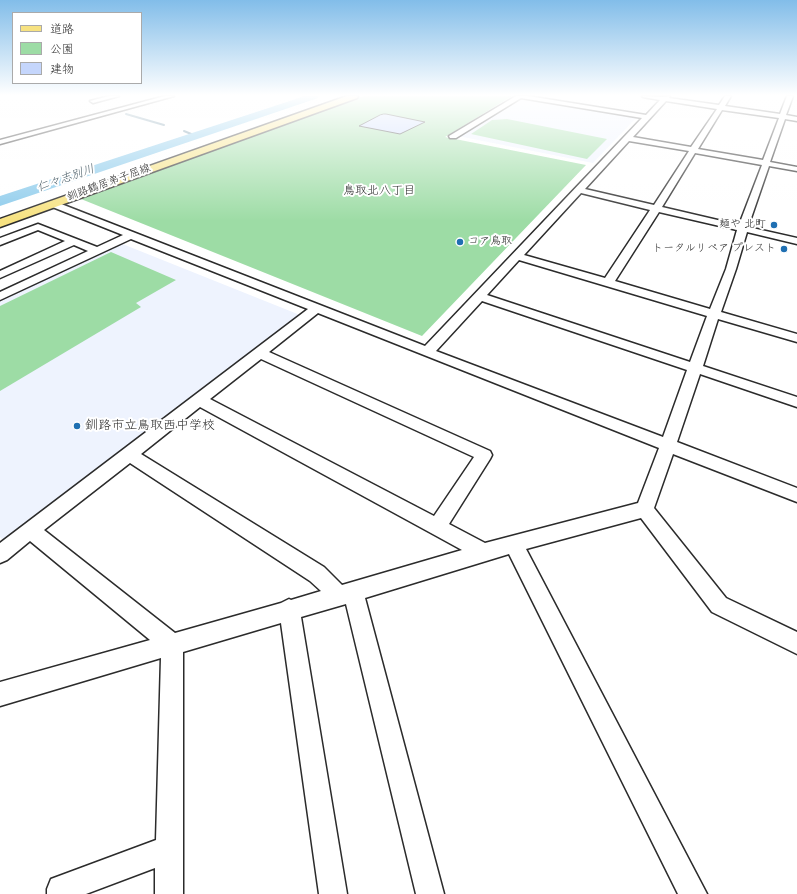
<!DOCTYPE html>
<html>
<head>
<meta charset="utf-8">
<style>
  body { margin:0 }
  #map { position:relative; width:797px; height:894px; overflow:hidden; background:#fff; font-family:Mynerve,"Klee One",sans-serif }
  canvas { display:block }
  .legend { position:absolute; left:12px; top:12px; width:130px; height:72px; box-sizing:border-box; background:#fff; border:1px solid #aaa; margin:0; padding:5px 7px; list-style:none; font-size:12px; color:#2b2b2b }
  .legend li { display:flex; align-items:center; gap:8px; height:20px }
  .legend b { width:20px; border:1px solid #aaa }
</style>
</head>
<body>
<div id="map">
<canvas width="797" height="894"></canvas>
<ul class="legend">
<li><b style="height:5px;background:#f7e281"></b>道路</li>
<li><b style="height:11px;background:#9ddca5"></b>公園</li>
<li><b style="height:11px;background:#c5d6fc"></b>建物</li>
</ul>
</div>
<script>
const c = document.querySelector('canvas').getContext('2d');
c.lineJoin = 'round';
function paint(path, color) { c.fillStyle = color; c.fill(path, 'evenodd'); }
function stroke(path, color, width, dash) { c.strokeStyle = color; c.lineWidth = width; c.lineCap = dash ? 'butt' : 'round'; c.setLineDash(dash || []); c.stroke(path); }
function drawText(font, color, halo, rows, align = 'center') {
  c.font = font + ' Mynerve,"Klee One",sans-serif'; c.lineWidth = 4; c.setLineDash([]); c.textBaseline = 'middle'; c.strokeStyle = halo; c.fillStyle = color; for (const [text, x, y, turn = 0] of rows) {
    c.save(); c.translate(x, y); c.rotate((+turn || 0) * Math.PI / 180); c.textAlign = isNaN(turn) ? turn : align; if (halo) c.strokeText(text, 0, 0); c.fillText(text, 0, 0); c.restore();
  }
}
const built = new Path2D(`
  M521 98 638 116 593 163 458 136Z
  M120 243 300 315 4 541 0 537V302Z`);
const green = new Path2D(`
  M363 96H512L445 137 586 165 422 336 81 199Z
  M507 119 607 139 587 159 471 134 492 120Z
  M111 252 176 280 136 303 141 307 0 391V306Z`);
const stream = new Path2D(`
  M126 114 164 125
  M184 131 196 136`);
const river = new Path2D(`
  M305 96H319L318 98 0 206V196Z`);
const building = new Path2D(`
  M384 114H386L425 122 400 134 359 126 380 115Z`);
const street = new Path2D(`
  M109 96H119L93 103 90 101Z
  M165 96H174L0 144V140Z
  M516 96H528L646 115 660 100 643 97 642 96 663 97 670 96 669 98 719 105 725 96H731L725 106 780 114 787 96H793L786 115 797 117V121L785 119 770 162 797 167V171L769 166 748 227 797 238V244L747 232 736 269 721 312 797 334V342L718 319 703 366 797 397V407L700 374 677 442 797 488V502L673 454 654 508 726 598 797 632V654L712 612 641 518 526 549 707 894H678L509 554 365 598 444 894H416L346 604 301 617 347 894H319L281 623 183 652V894H155V868L86 894H47V889L51 879 156 840 161 658 0 706V682L150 640 30 541 7 560 0 563V543L308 309 131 239 0 300V292L88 251 74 245 0 278V271L65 241 38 230 0 245V238L38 224 97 247 123 235 50 206 48 204 50 202H56L425 346 642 118 521 98 456 138H450L449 136ZM666 101 717 109 691 147 633 137ZM722 110 779 118 763 160 698 149ZM629 141 689 151 654 205 585 189ZM695 153 762 165 739 225 662 207ZM581 193 650 210 605 278 524 255ZM659 212 737 230 726 269 710 309 615 281ZM519 260 707 316 690 362 487 295ZM482 301 687 370 663 437 436 351ZM318 313 659 448 638 503 485 543 449 524 490 459 492 455 490 451 269 352ZM261 359 474 457 434 516 210 399ZM200 407 431 533 462 550 342 585 324 567 141 454ZM130 463 310 581 321 591 291 600 289 599 281 603 175 633 44 530Z`);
const primary = new Path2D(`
  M347 96H358L357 98 0 227V219Z`);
const markers = [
  [774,225,4,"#1f6fb2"],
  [460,242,4,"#1f6fb2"],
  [784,249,4,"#1f6fb2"],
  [77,426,4,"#1f6fb2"]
];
const farStreetnames = [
  ["釧路鶴居弟子屈線",109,183,-20]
];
const farPoinames = [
  ["麺や 北町",766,225],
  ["コア鳥取",468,242,"left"],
  ["トータルリペア プレスト",776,249]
];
const farWaternames = [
  ["仁々志別川",66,179,-19]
];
const farNeighbourhoodnames = [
  ["鳥取北八丁目",379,191]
];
const poiNames = [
  ["釧路市立鳥取西中学校",85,426]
];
paint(built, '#eef3fe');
paint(green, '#9ddca5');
stroke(stream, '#648a9e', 2);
paint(river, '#8acaeb');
paint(building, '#c5d6fc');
stroke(building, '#2b2b2b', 1);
stroke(street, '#2b2b2b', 3);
stroke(primary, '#2b2b2b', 3);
paint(street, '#fff');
paint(primary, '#f7e281');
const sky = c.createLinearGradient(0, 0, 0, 221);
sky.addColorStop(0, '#82bde9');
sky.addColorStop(0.43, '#fff');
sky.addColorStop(1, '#ffffff00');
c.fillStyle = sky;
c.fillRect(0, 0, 797, 221);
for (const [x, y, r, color] of markers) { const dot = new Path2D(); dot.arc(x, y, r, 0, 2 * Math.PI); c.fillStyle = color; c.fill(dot); stroke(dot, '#fff', 1.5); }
drawText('11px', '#2b2b2b', '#fff', farStreetnames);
drawText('11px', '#2b2b2b', '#fff', farPoinames, 'right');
drawText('italic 12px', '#485b65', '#fff', farWaternames);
drawText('12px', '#2b2b2b', '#fff', farNeighbourhoodnames);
drawText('13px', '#2b2b2b', '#fff', poiNames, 'left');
</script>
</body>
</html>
